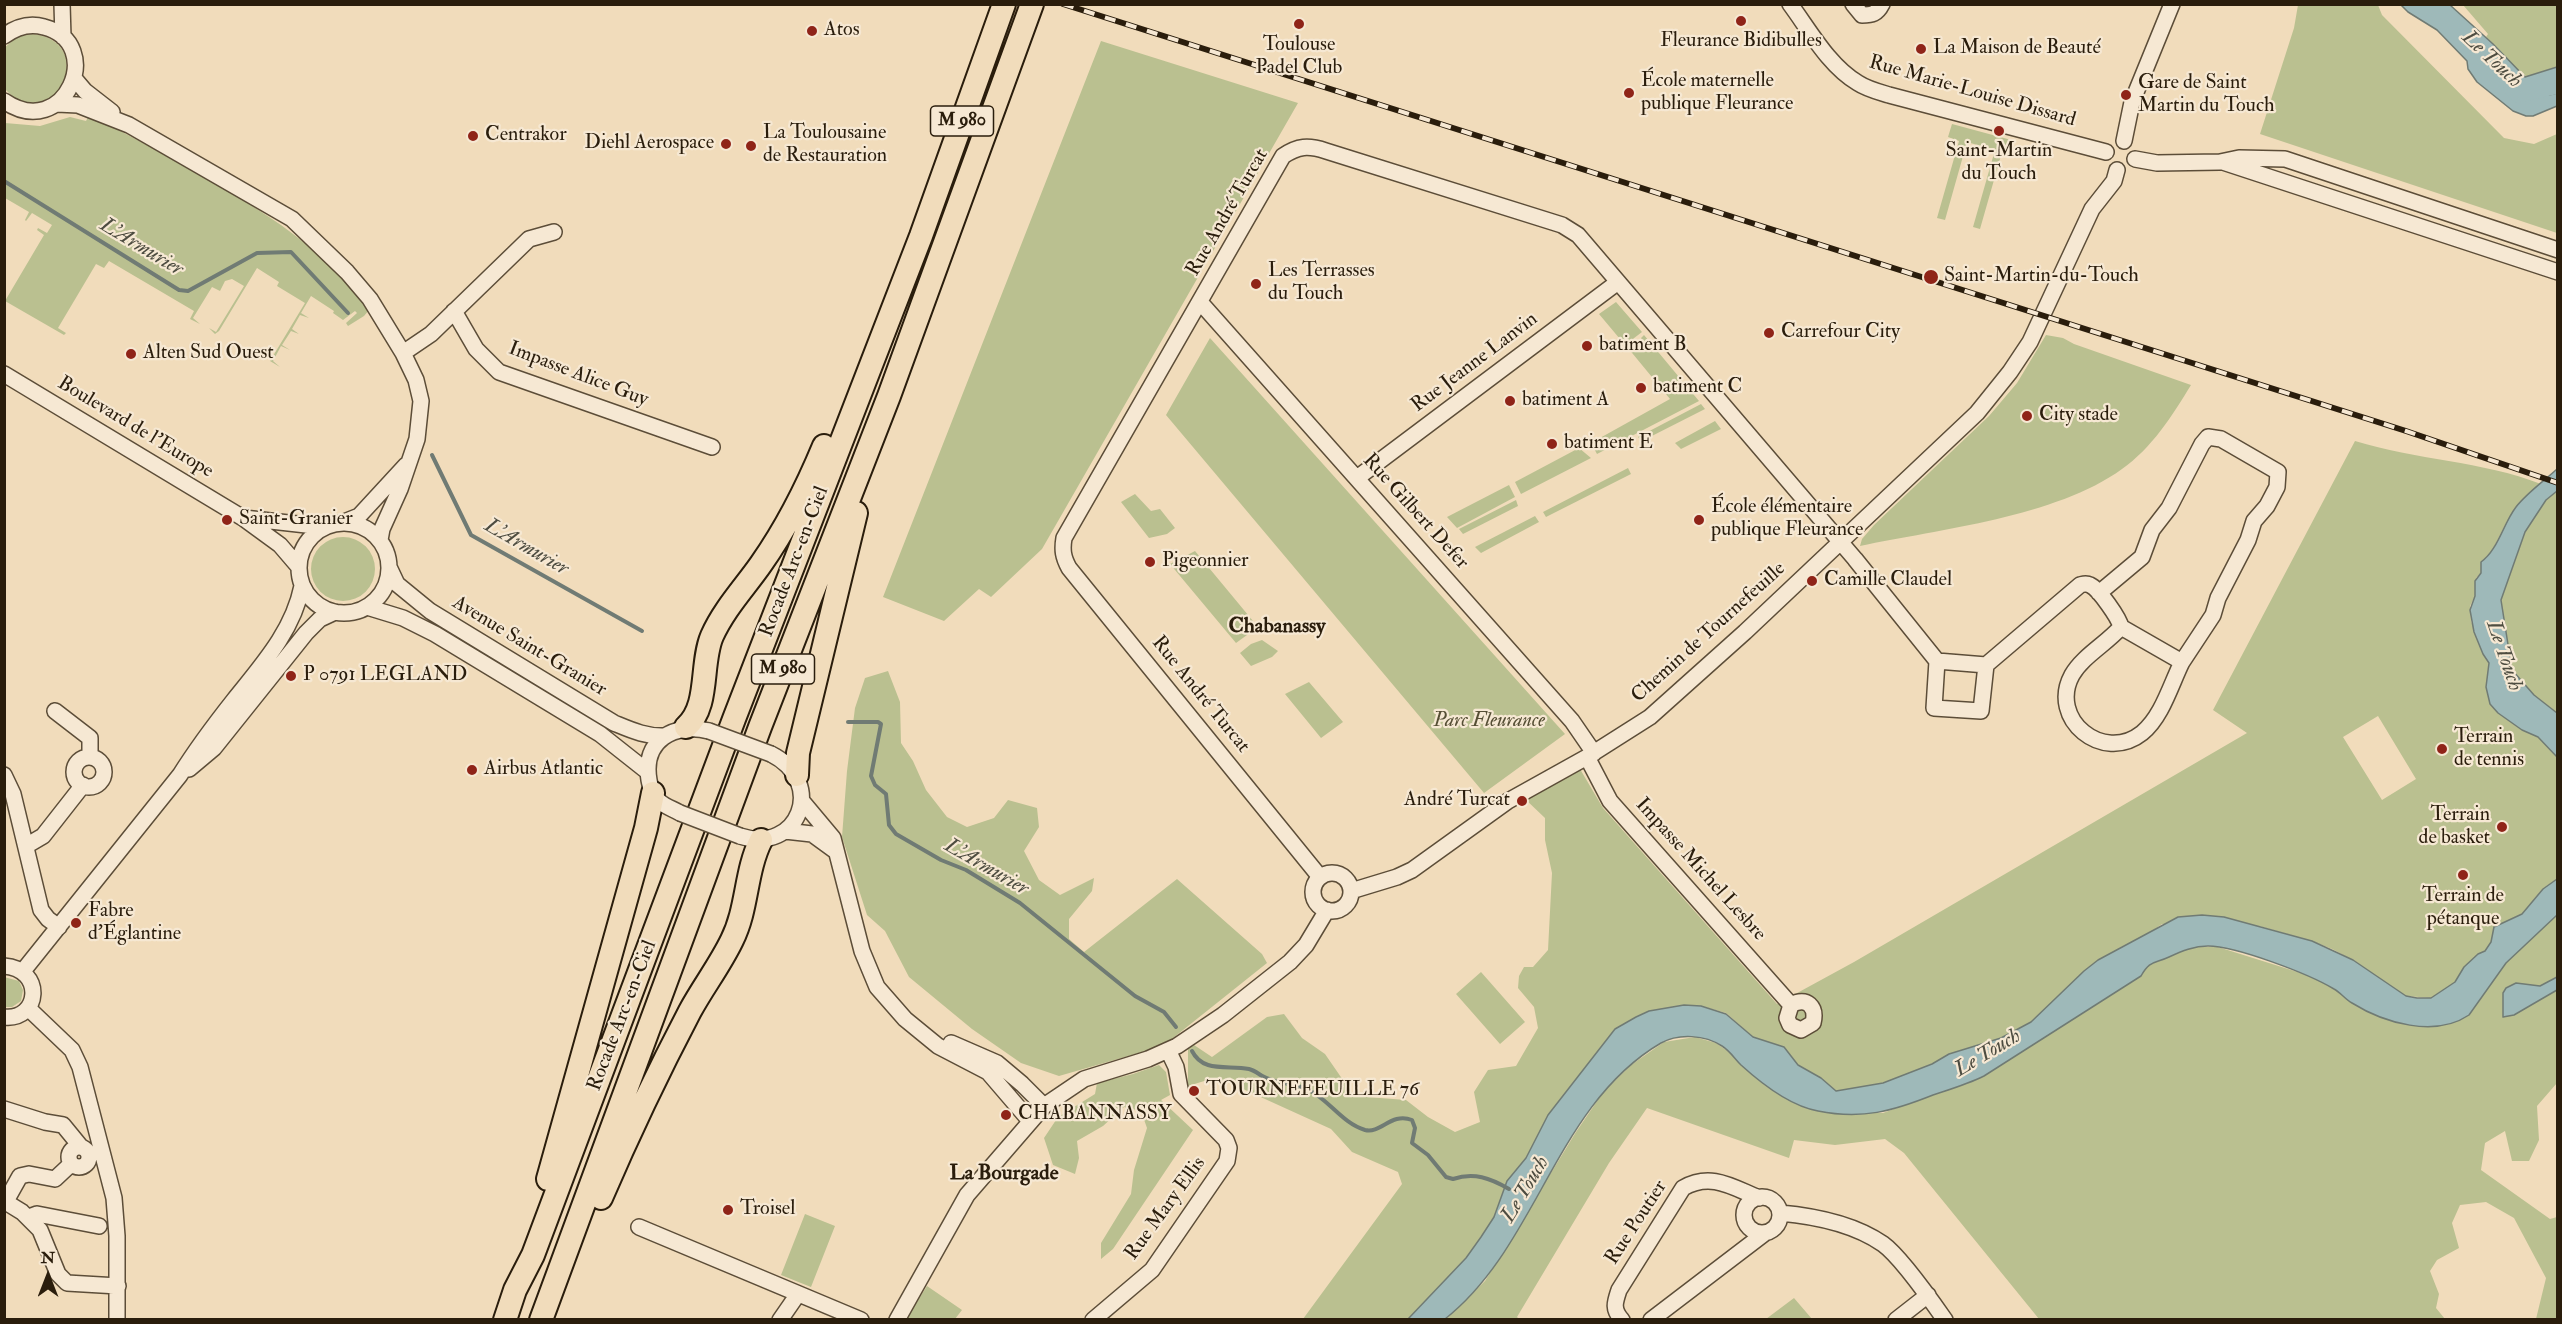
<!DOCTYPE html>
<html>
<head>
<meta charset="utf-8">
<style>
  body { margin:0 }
  #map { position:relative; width:2562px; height:1324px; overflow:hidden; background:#f1dcbb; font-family:"IM FELL Double Pica",serif }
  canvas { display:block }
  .frame { position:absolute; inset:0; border:6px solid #2a1d0c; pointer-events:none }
  .north { position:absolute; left:18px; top:1246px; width:60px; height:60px; -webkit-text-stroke:4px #f6e8d3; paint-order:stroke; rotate:0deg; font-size:16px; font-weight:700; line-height:24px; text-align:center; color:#2a1d0c }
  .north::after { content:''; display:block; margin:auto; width:21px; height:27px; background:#2a1d0c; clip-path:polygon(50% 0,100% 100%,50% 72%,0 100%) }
</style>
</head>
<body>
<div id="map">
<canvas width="2562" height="1324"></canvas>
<div class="frame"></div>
<div class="north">N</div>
</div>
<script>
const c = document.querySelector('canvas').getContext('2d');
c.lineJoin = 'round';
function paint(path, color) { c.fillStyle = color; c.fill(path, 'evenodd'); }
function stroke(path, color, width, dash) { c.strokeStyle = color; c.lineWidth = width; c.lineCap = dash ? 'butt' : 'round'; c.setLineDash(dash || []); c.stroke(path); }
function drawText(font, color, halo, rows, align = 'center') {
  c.font = font + ' "IM FELL Double Pica",serif'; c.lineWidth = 4.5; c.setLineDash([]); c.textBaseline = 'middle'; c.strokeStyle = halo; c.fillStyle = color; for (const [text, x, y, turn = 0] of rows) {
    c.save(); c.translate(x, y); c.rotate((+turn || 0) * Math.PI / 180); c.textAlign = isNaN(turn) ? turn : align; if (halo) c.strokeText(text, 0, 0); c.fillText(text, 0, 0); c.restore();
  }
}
const green = new Path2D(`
  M2298 5H2378L2382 15 2504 138 2534 144 2557 134V233L2260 134 2294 28Z
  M2463 5H2557V67L2525 77 2486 37 2488 34Z
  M32 34C102 41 52 141 5 89L4 48 17 37Z
  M1101 41 1298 103 1042 549 991 597 979 589 944 621 883 597Z
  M89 115C133 137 176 160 218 185 278 221 328 253 369 310L364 316 348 326 346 323 357 313 355 311 343 320 333 313 334 311 311 296 301 313 309 318 300 315 292 329 299 334 291 331 282 345 290 350 281 346 273 361 280 367 270 361 305 303 277 286 279 282 257 268 219 331 215 334 209 328 216 332 244 286 232 279 225 281 220 291 212 287 193 318 200 324 190 319 194 311 109 261 104 268 96 264 58 328 66 333 64 335 5 301 44 235 37 230 38 228 47 233 52 225 32 213 26 221 25 220 29 212 5 198V123L40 126 70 117 86 121Z
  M1952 124 2015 141 2011 154 2002 152 1980 229 1973 227 1995 150 1967 142 1945 220 1937 218 1959 141 1948 137Z
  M1616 302 1642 332 1625 345 1599 314Z
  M1644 335 1699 401 1597 454 1591 443 1670 399 1628 348 1633 343 1638 349 1644 343 1641 338Z
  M2046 335 2063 338 2074 344 2191 385C2172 416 2152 448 2122 469 2056 517 1940 529 1860 546L1862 539 1874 525 1989 416 2017 383Z
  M1210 338 1565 734 1484 793 1166 415Z
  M1701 404 1705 409 1642 441 1638 437Z
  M1715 421 1721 429 1681 449 1675 443Z
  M2355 441C2416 460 2482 461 2541 484L2507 521 2490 555 2481 562V573L2476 578 2475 596 2470 606 2471 621 2483 654 2489 663 2490 670 2487 680 2498 713 2522 730 2538 737 2557 757V879L2543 889 2522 914 2513 918 2485 951 2478 954 2464 967 2455 982 2431 998 2406 996 2353 960 2332 949 2312 941 2259 926 2162 924 2142 938 2121 947 2031 1022 2001 1038 1949 1054 1932 1064 1883 1083 1836 1091 1821 1078 1798 1065 1784 1047 1753 1037 1726 1013 1701 1006 1684 1005 1649 1011 1636 1017 1615 1029 1548 1115 1526 1158 1507 1181 1494 1217 1481 1237 1466 1258 1408 1319H1303L1402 1184 1398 1172 1352 1152 1331 1129 1232 1084 1214 1078 1188 1086V1049L1194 1045 1212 1057 1267 1017 1284 1014 1302 1038 1325 1054 1354 1096 1406 1100 1428 1117 1455 1132 1480 1122 1474 1092 1488 1070 1516 1066 1538 1028 1534 1007 1518 988 1519 976 1524 967H1533L1548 950 1552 873 1545 840V818L1524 798 1580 769 1603 808 1777 1004 1854 962 2247 733 2213 710ZM2378 716 2416 779 2382 800 2343 737Z
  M1579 448 1591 458 1521 494 1515 482Z
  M1628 468 1631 474 1546 517 1543 512Z
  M1509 485 1515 497 1457 528 1447 517Z
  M2557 491V713L2534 695 2512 670 2501 600 2525 532 2546 500Z
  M1135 494 1151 511 1160 509 1175 528 1167 534 1149 538 1121 502Z
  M1516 500 1518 506 1463 534 1459 529Z
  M1535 516 1539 522 1481 553 1475 547Z
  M311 569a32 32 0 1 1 64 0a32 32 0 1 1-64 0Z
  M1195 551 1258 627 1236 643 1170 564Z
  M1262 640 1278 651 1272 657 1251 666 1240 653 1251 644Z
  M888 671 900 702 901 743 913 761 926 790 947 817 967 827 994 818 1008 800 1037 808 1039 827 1024 851 1039 880 1060 895 1094 878 1092 891 1069 919V939L1084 952 1177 879 1262 954 1267 963 1163 1046 1059 1076 1021 1063 972 1029 909 977 885 931 867 915 842 837 847 771 855 708 865 678Z
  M1309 682 1343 722 1321 738 1285 694Z
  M2557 915V977C2552 981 2546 985 2539 986 2526 988 2512 977 2503 993V1016L2557 990V1083L2537 1106 2539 1140 2529 1161H2512L2505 1131 2485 1143 2481 1170 2550 1219 2557 1217V1319H2536L2546 1278 2514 1218 2486 1202 2460 1205 2452 1223 2459 1248 2437 1260 2430 1271 2439 1294 2436 1308 2445 1319H2039L1904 1153 1885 1139 1835 1145 1794 1140 1789 1158 1647 1108 1609 1163 1517 1317 1519 1319 1445 1320 1485 1281 1576 1132 1604 1091 1631 1065 1664 1042 1695 1037 1716 1043 1729 1052 1760 1080 1803 1107 1834 1113H1883L1984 1076 2127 984 2152 962 2194 947H2218L2304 974 2334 988 2350 1001 2400 1023 2439 1025 2452 1023 2469 1015 2506 963Z
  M1481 972 1525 1022 1500 1044 1456 994Z
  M4 977 19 981 23 990 21 1001 12 1007H5Z
  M1159 1065 1166 1072 1170 1095 1161 1100 1193 1130 1113 1249 1101 1259V1243L1131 1194 1134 1170 1147 1128 1141 1111 1124 1107 1103 1126 1077 1141 1079 1158 1075 1174 1053 1165 1044 1138 1058 1117 1095 1094 1097 1083 1133 1074Z
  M805 1214 835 1226 811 1287 781 1275Z
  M927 1286 962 1310 955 1319H906Z
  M1794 1298 1812 1319H1766Z`);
const water = new Path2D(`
  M2401 5H2450L2493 44 2525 77 2557 67V75L2550 76 2539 86 2540 90 2549 95 2557 93V106L2533 116H2526L2513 111 2477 82 2468 69 2467 61 2437 30 2408 12Z
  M2557 469V491L2546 500 2525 532 2501 600 2512 670 2534 695 2557 713V757L2538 737 2522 730 2498 713 2490 704 2486 687 2489 663 2483 654 2474 632 2470 610 2475 596V581L2481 573V562C2498 550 2503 524 2516 507 2527 493 2544 481 2557 469Z
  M2557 879V915L2506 963 2469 1015C2435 1038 2384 1023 2352 1003 2345 999 2340 992 2334 989 2309 974 2236 946 2208 946 2194 946 2182 951 2169 957 2154 964 2150 960 2141 976L1984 1076C1968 1084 1951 1089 1933 1095 1893 1111 1862 1120 1818 1111 1790 1106 1763 1085 1741 1065 1735 1059 1730 1051 1722 1046 1705 1035 1679 1033 1661 1043 1555 1105 1538 1246 1445 1319H1408L1466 1258 1481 1237 1494 1217 1507 1181 1526 1158 1548 1115 1615 1029 1636 1017 1649 1011 1684 1005 1701 1006 1726 1014 1753 1037 1784 1047 1798 1065 1821 1078 1836 1091 1883 1083 1932 1064 1949 1054 2001 1038 2031 1022 2084 971 2098 960 2178 917 2202 915 2224 917 2312 941 2353 960 2406 996 2417 998H2431L2455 982 2464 967 2478 954 2485 951 2491 942 2494 927 2522 914 2543 889Z
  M2557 977V990L2514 1015 2503 1017V993L2506 988 2516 983 2540 986Z`);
const stream = new Path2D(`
  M4 181 179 290 188 291 257 253 291 252 348 313
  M432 455 471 535 642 631
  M848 722H878L881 724 871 776 875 785 886 794 889 825 896 834 941 860 966 870 1020 903 1135 996 1164 1012 1176 1027
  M1192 1051C1203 1073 1227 1065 1249 1069 1257 1071 1261 1077 1269 1079 1282 1084 1296 1084 1309 1090 1329 1100 1342 1123 1365 1130 1381 1134 1391 1112 1412 1120L1415 1128 1412 1143 1428 1155 1446 1177 1453 1179C1474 1172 1490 1178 1509 1189`);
const river = new Path2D(`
  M2514 87 2519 92 2558 83`);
const minor = new Path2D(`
  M62 4 63 37
  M1790 4C1810 31 1829 66 1858 83 1867 89 1879 92 1889 95L2106 152
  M1853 4 1862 15C1872 15 1877 14 1882 4
  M4 36C16 27 30 23 44 27 107 43 65 143 4 101
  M74 78 85 91 112 112
  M57 104 78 105 129 125 292 219 347 272 370 299 403 353 416 380 421 401 417 439 400 489 382 529 380 540
  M2124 141 2132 102 2172 4
  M2135 159 2157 163 2220 162 2239 158 2285 159 2558 250
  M2223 162 2558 272
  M1200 302 1572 721 1594 753
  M454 311 476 349 499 372 712 447
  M403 353 431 334 529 239 554 232
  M4 374 243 518 280 545 298 566
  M1357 478 1618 282
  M244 518 324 527
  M344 522 359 516 406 465
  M299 568a45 45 0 1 1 90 0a45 45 0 1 1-90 0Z
  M389 567 397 584 430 611 614 723C631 730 646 737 665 736
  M367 607 403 618 435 634 600 734 648 772
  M2121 627C2106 644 2083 656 2072 675 2048 719 2103 764 2142 733 2162 717 2171 684 2182 662
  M1986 665 2080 585C2084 584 2086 583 2090 585 2099 589 2119 618 2121 627L2182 662 2213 615 2218 598 2248 540 2254 521 2267 506 2277 487 2278 472 2221 439 2208 437 2202 444 2169 508 2152 530 2142 557 2099 593
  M55 711 90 738V757
  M1587 757 1610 801 1791 1005 1787 1018 1790 1025 1801 1030 1813 1023C1817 1007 1807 996 1791 1005
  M74 772a15 15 0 1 1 30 0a15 15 0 1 1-30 0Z
  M189 769 214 748 306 633 320 619 335 612
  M4 775 13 794 41 910 48 919 59 927
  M802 801 833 838 862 951 877 987 905 1019 938 1046 988 1072 1030 1121
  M680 813C673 809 664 806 659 801 653 796 650 787 649 780 642 740 675 722 709 731
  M785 831 812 834 834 850
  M740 836C799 855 827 782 771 754
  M26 846 43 836 83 785
  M1313 892a19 19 0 1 1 38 0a19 19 0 1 1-38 0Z
  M1320 877 1069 568C1063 557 1062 550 1064 538L1283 156C1298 146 1308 145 1326 151L1562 225 1578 235 1855 559 1937 661 1934 708 1981 711 1986 665 1937 661
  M1351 891 1397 877 1412 870 1508 801 1587 757 1650 717 1745 632 1977 413 2010 372 2030 342 2092 209 2114 181 2117 170
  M4 966C45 969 40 1021 4 1017
  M23 971 180 775C197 748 215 724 234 700 262 665 293 631 302 586
  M28 1008 72 1050 80 1067 114 1198 117 1236V1320
  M951 1043 997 1063 1022 1084 1044 1106
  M4 1109 45 1122 63 1125 81 1147
  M69 1157a10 10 0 1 1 20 0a10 10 0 1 1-20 0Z
  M1744 1215a18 18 0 1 1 36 0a18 18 0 1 1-36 0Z
  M4 1201 22 1212 40 1230 58 1274 67 1283 118 1286
  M6 1201 20 1176 29 1174 55 1179 71 1164
  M1780 1213C1814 1216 1854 1224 1883 1244 1901 1257 1931 1300 1945 1320
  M29 1217 37 1214 99 1226
  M639 1227 861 1320
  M780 1320 798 1294
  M897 1320 967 1195 1044 1106 1084 1079 1148 1059 1177 1046 1223 1015 1290 962 1306 945 1327 910
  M1093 1320 1152 1270 1227 1161 1229 1148 1226 1140 1181 1094 1176 1067 1168 1050
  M1622 1320C1612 1309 1615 1302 1619 1290L1683 1188C1711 1172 1732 1187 1759 1198
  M1651 1320 1765 1233
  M1896 1320 1928 1295`);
const highway = new Path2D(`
  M686 727C710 706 700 664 712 636 724 609 745 587 761 564 787 527 807 487 824 446
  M797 775 798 753 856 513
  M548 1179 646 828 653 793
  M601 1198C628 1135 658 1072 690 1011 703 987 720 965 732 940 748 908 745 872 761 840
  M505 1320 515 1290 533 1255 734 719 921 236 1004 4
  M541 1320 760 727 889 396 1032 4`);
const rail = new Path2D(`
  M1063 4 2406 431 2558 483`);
const minorBridge = new Path2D(`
  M709 731 771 754
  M680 813 740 836`);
const markers = [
  [1741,21,6,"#8f2418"],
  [1299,24,6,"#8f2418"],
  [812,31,6,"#8f2418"],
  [1921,49,6,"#8f2418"],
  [1629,93,6,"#8f2418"],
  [2126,95,6,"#8f2418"],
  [1999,131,6,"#8f2418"],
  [473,136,6,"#8f2418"],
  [726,144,6,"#8f2418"],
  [751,146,6,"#8f2418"],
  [1931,277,8,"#8f2418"],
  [1256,284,6,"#8f2418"],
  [1769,333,6,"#8f2418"],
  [1587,346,6,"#8f2418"],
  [131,354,6,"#8f2418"],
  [1641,388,6,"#8f2418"],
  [1510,401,6,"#8f2418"],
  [2027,416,6,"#8f2418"],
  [1552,444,6,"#8f2418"],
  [227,520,6,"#8f2418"],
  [1699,520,6,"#8f2418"],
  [1150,562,6,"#8f2418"],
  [1812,581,6,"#8f2418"],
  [291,676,6,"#8f2418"],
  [2442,749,6,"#8f2418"],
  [472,770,6,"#8f2418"],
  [1522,801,6,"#8f2418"],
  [2502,827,6,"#8f2418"],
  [2463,875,6,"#8f2418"],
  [76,923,6,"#8f2418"],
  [1194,1091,6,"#8f2418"],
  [1006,1115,6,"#8f2418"],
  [728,1210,6,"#8f2418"]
];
const shields = [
  [962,121,63],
  [783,669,63]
];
const shieldNames = [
  ["M 980",962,121],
  ["M 980",783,669]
];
const poiNames = [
  ["Atos",824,31],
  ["Fleurance Bidibulles",1741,42,"center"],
  ["Toulouse",1299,46,"center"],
  ["Padel Club",1299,69,"center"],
  ["La Maison de Beauté",1933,49],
  ["École maternelle",1641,82],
  ["publique Fleurance",1641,105],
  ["Gare de Saint",2138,84],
  ["Martin du Touch",2138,107],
  ["La Toulousaine",763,134],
  ["de Restauration",763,157],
  ["Centrakor",485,136],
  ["Diehl Aerospace",714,144,"right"],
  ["Saint-Martin",1999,152,"center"],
  ["du Touch",1999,175,"center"],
  ["Les Terrasses",1268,272],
  ["du Touch",1268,295],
  ["Saint-Martin-du-Touch",1944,277],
  ["Carrefour City",1781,333],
  ["batiment B",1599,346],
  ["Alten Sud Ouest",143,354],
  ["batiment C",1653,388],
  ["batiment A",1522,401],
  ["City stade",2039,416],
  ["batiment E",1564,444],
  ["École élémentaire",1711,508],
  ["publique Fleurance",1711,531],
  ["Saint-Granier",239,520],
  ["Pigeonnier",1162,562],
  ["Camille Claudel",1824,581],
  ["P 0791 LEGLAND",303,676],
  ["Terrain",2454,738],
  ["de tennis",2454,761],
  ["Airbus Atlantic",484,770],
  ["André Turcat",1510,801,"right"],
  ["Terrain",2490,816,"right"],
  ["de basket",2490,839,"right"],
  ["Terrain de",2463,897,"center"],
  ["pétanque",2463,920,"center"],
  ["Fabre",88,912],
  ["d'Églantine",88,935],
  ["TOURNEFEUILLE 76",1206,1091],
  ["CHABANNASSY",1018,1115],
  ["Troisel",740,1210]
];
const streetNames = [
  ["Rue Marie-Louise Dissard",1972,92,16],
  ["Rue André Turcat",1228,213,-60],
  ["Rue Jeanne Lanvin",1475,363,-37],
  ["Impasse Alice Guy",578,375,21],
  ["Boulevard de l'Europe",135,428,31],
  ["Rue Gilbert Defer",1415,512,48],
  ["Rocade Arc-en-Ciel",795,562,-69],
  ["Chemin de Tournefeuille",1709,633,-42],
  ["Avenue Saint-Granier",529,647,31],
  ["Rue André Turcat",1200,695,51],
  ["Impasse Michel Lesbre",1700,870,48],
  ["Rocade Arc-en-Ciel",623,1016,-69],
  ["Rue Mary Ellis",1166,1209,-54],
  ["Rue Poutier",1637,1223,-57]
];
const parkNames = [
  ["Parc Fleurance",1489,722]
];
const waterNames = [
  ["Le Touch",2491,60,43],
  ["L'Armurier",141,248,31],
  ["L'Armurier",526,548,30],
  ["Le Touch",2503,656,71],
  ["L'Armurier",986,868,30],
  ["Le Touch",1988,1054,-31],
  ["Le Touch",1526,1190,-59]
];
const neighbourhoodNames = [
  ["Chabanassy",1277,627],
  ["La Bourgade",1004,1174]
];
paint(green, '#bac090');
paint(water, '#9eb9b9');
stroke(water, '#707b74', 1.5);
stroke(stream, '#707b74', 4);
stroke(river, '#9eb9b9', 21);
stroke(minor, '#5c4d38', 18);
stroke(highway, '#2a1d0c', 26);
stroke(minor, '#f6e8d3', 15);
stroke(highway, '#f1dcbb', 22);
stroke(rail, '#2a1d0c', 6);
stroke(rail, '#f6e8d3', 4, [11]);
stroke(minorBridge, '#5c4d38', 18, []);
stroke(minorBridge, '#f6e8d3', 15);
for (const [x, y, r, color] of markers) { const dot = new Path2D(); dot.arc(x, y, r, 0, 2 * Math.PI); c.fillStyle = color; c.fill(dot); stroke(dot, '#f6e8d3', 2); }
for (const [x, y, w] of shields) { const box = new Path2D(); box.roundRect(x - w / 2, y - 15, w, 30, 4.5); c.fillStyle = '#f6e8d3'; c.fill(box); stroke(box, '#2a1d0c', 1.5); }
drawText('bold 18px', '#2a1d0c', null, shieldNames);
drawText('20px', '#2a1d0c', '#f6e8d3', poiNames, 'left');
drawText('20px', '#2a1d0c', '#f6e8d3', streetNames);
drawText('italic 20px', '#554e34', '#f6e8d3', parkNames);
drawText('italic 21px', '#4d4c40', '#f6e8d3', waterNames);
drawText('bold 21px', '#2a1d0c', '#f6e8d3', neighbourhoodNames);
</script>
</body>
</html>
